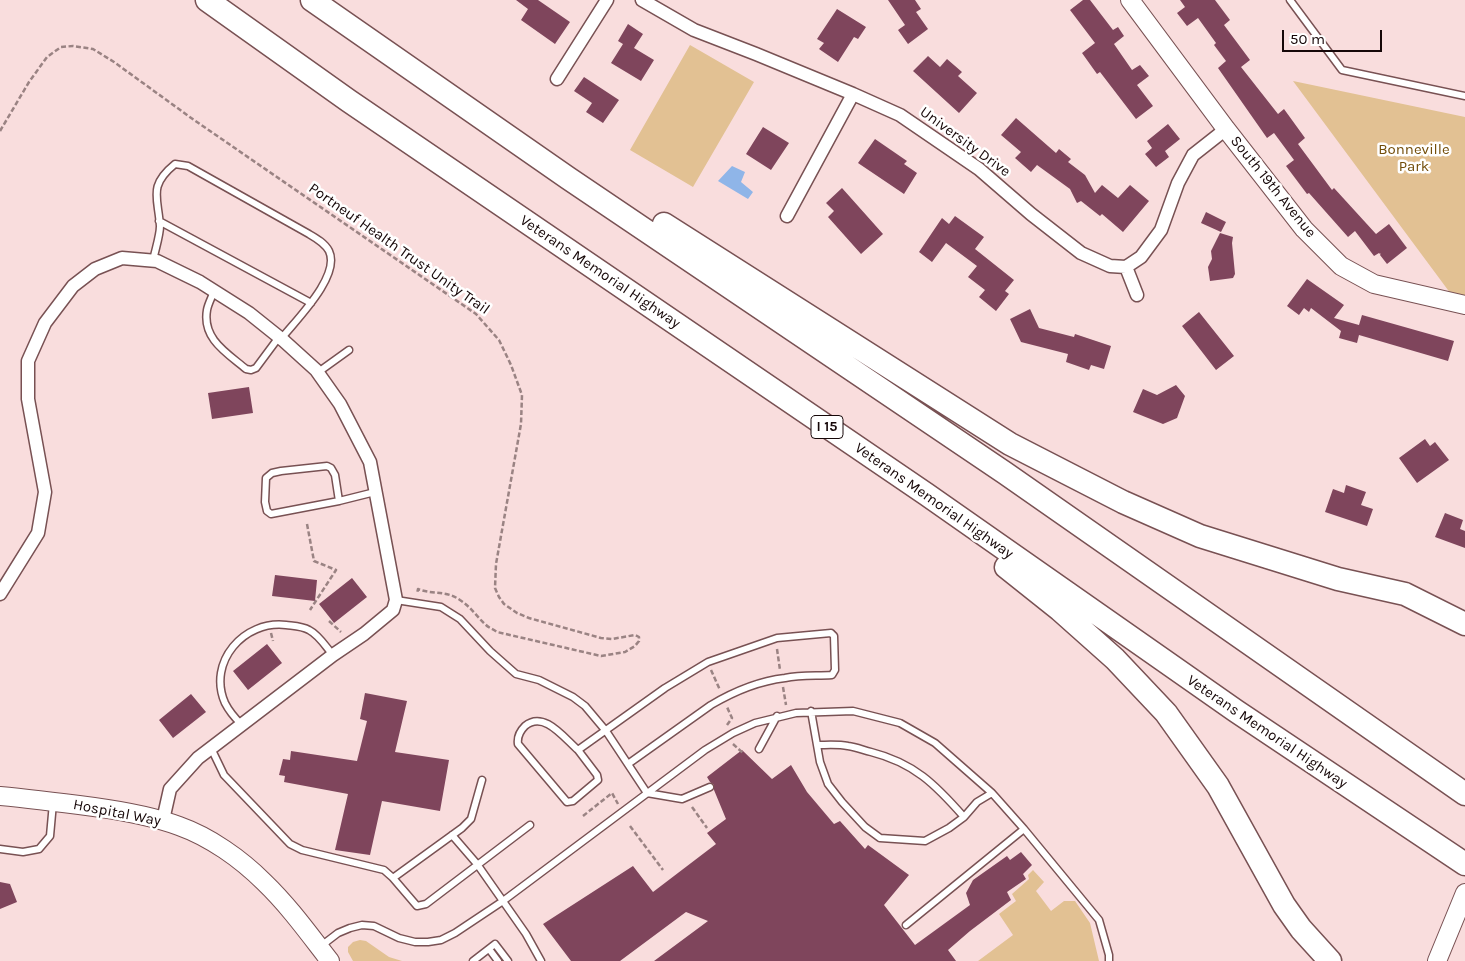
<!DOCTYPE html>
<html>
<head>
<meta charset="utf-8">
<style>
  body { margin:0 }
  #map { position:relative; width:1465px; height:961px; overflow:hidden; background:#f9dddd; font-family:Karla,sans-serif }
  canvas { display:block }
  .scale { position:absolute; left:1282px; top:30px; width:100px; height:22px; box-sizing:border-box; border:2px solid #160708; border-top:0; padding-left:6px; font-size:15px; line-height:18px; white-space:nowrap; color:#160708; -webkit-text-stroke:4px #fff; paint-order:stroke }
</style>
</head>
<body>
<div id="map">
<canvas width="1465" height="961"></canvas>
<div class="scale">50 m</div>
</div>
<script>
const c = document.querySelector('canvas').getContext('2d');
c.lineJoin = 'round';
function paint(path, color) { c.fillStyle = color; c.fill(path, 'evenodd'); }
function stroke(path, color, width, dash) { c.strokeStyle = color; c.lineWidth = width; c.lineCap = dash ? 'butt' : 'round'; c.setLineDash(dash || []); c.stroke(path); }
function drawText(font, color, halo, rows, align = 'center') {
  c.font = font + ' Karla,sans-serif'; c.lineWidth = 5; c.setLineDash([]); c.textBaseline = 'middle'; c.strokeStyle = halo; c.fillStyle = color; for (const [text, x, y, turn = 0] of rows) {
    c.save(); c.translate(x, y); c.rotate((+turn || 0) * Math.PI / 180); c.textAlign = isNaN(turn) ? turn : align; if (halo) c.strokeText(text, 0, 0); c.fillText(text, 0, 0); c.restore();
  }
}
const green = new Path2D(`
  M690 45 754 82 693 187 630 150Z
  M1293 81 1465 117V313Z
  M1033 870 1044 882 1036 891 1051 911 1064 901H1075L1090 923 1099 961H978L1013 935 999 914 1016 901 1012 894 1029 879 1028 875Z
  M360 940 366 941 389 957 402 961H353L348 952V947L353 942Z`);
const water = new Path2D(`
  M732 166 745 172 741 182 753 192 748 199 718 181Z`);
const building = new Path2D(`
  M516 0H538L570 22 555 44 521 20 528 9Z
  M888 0H915L921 9 916 12 928 29 908 44 898 30 905 25Z
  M1083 0H1090L1113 30 1118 27 1124 36 1114 44 1132 70 1140 65 1149 76 1137 85 1153 106 1136 119 1100 72 1097 74 1082 53 1095 43 1070 10Z
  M1180 0H1215L1230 20 1224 25 1250 60 1241 67 1278 114 1284 109 1305 138 1298 144 1332 190 1334 188 1376 234 1389 224 1407 248 1387 264 1380 255 1381 253 1380 254 1379 253 1374 256 1355 231 1348 237 1309 193 1307 194 1286 166 1294 160 1274 133 1267 138 1218 68 1226 61 1214 45 1216 43 1198 18 1187 26 1177 13 1185 7Z
  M837 9 866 27 858 39 854 37 838 62 819 49 824 43 817 39Z
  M628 24 643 34 634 48 654 60 641 81 611 63 623 44 618 41Z
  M928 56 940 67 947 59 962 72 958 76 977 93 959 113 913 71Z
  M584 77 619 100 603 123 586 112 592 103 574 91Z
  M1016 118 1056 153 1059 149 1071 159 1068 162 1085 175 1095 193 1102 185 1118 198 1130 185 1149 201 1123 232 1102 214 1100 216 1081 201 1077 203 1070 189 1037 165 1031 172 1015 158 1021 152 1001 135Z
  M1168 124 1180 139 1165 151 1169 157 1156 167 1145 154 1152 148 1147 141Z
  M763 127 789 143 771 170 746 154Z
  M875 139 907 161 904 164 917 173 904 194 858 163Z
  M842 188 883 234 861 254 828 217 834 211 826 203Z
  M1206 212 1226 222 1221 232 1201 223Z
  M955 216 984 237 975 249 1014 280 1005 291 1009 294 996 311 979 297 985 290 968 277 977 266 946 243 932 262 919 252 942 218 949 224Z
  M1220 233 1233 237 1232 243 1235 274 1233 278 1210 281 1208 267 1212 259 1211 251Z
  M1307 279 1344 305 1334 318 1359 325 1362 315 1454 341 1448 361 1359 335 1357 343 1339 338 1341 331 1311 308 1309 312 1304 308 1299 315 1287 306Z
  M1030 309 1039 328 1074 337 1075 334 1111 346 1104 369 1091 365 1089 370 1066 362 1068 354 1021 342 1010 319Z
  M1199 312 1234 356 1216 370 1182 326Z
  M1176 385 1185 396 1177 418 1163 424 1133 412 1143 389 1157 395Z
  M249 387 253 413 212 419 208 393Z
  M1425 439 1430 446 1435 442 1449 460 1417 483 1399 458Z
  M1346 485 1366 492 1361 505 1373 509 1367 526 1325 512 1333 489 1344 493Z
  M1445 513 1463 520 1460 529 1465 531V548L1435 537Z
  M275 575 317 580 315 601 272 596Z
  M352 578 367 597 334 623 319 604Z
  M267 644 282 663 248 690 233 671Z
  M365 693 407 701 395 752 449 760 440 811 382 801 370 855 335 850 348 794 284 782 285 776 279 775 283 759 290 760 291 751 357 761 367 721 360 719Z
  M191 694 206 712 173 738 159 720Z
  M742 750 772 779 791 765 807 792 834 824 840 821 865 849 868 845 909 875 884 905 915 945 970 905 966 893 973 880 1007 856 1010 860 1021 852 1032 865 1023 874 1026 879 1007 892 1011 900 970 931 948 950 956 961H654L708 921 686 912 620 961H571L543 924 633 866 653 892 716 844 707 833 726 819 714 790V785L710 782 707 777Z
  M0 882 10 884 17 902 0 909Z`);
const path = new Path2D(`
  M0 131 29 82 47 57 61 47 73 46 93 49 114 62 194 120 476 314 499 340 511 365 522 395 521 424 496 564 495 588 499 597 504 604 517 613 529 618 601 638 612 639 635 635 639 637V641L635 646 625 652 601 656 497 632C493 629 489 628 486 625 477 617 471 607 460 600 446 590 433 595 418 589L417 594
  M307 524 314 561 336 570 310 610
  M329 621 341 632
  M271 633 273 641
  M777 649 780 670
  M711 670 720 690
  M783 687 786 705
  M727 725 732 718 727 707
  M733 744 744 754
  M692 807 707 828
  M583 816 612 793 618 804
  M630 826 663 870`);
const lane = new Path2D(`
  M1290 0 1342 70 1465 96
  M159 221 311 303
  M153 261C155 250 160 236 160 226 158 197 148 186 175 164L188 166 309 234C316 238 325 243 329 251 341 276 296 320 281 339
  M214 291C212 297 208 304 207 310 202 339 227 353 246 369L251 370 256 368 279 337
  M317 373 349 350
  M327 466 331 468 335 475 339 501 271 514 267 511 265 502 266 478 272 473 281 471Z
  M339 501 375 492
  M396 600 441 607 460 619 490 651 516 674 539 680 573 697 585 706 606 731 647 793 682 799 710 787
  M811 711 820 762 828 784 842 802 865 827 880 838 925 841 949 828 964 817 977 802 992 793
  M241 724C235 718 229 711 225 703 207 662 244 620 286 625 294 626 302 626 309 630 319 635 326 647 333 655
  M817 745C827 745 838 744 848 746 856 747 863 750 871 752 914 763 935 784 964 817
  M211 748 224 775 290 844 302 850 384 870 393 878 417 906 426 904 530 825
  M759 749 777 716
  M578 750C564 738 544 710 525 726 520 731 517 737 518 744L567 802 573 801 598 780 597 775 578 750 665 688 708 662 777 638 831 633 834 636 835 670 832 675C816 676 800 675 785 678 759 681 733 692 711 705L628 764
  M452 835 477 864 526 934 541 961
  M0 849 23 852 39 849 50 836 53 803
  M393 878 462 828 471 819 482 780
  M906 925 1024 829
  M321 946 338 933 350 928 362 925 374 926 399 938 415 942H428L441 940 455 933 503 901 705 750 733 733 755 723 796 713 853 711 900 723 935 743 992 793 1024 829 1099 920 1109 955V961
  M489 949 498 961
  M473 961 495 944 508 961`);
const street = new Path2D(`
  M642 0 694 30 756 54 853 94 900 115 979 169 1031 214 1081 253 1110 266 1126 267 1141 257 1161 230 1178 183 1193 155 1226 129
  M557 79 607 0
  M787 216 853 94
  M1126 267 1137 295
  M0 594 38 533 45 492 28 399V361L45 323 73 286 95 269 122 258 157 261 200 282 249 313 284 341 316 370 340 404 370 462 396 600 393 610 364 634 333 655 198 758 170 789 163 820`);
const secondary = new Path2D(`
  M1130 0 1226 129 1304 229 1341 266 1374 284 1465 305
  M0 796C32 799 63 803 94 807 123 811 152 816 179 826 210 837 241 859 264 882 289 906 309 934 330 961
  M1437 961 1465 893`);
const highway = new Path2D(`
  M207 0 349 101 926 494 1236 711 1465 864
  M312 0 568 178 1005 473 1465 794
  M664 224 1010 444 1123 502 1200 536 1338 579 1405 594 1465 624
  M1006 567 1060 610 1115 659 1166 713 1218 786 1284 905 1301 929 1330 961`);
const shields = [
  [827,427,32]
];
const shieldNames = [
  ["I 15",827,427]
];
const streetNames = [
  ["University Drive",965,142,36],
  ["South 19th Avenue",1273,187,51],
  ["Portneuf Health Trust Unity Trail",399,249,35],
  ["Veterans Memorial Highway",600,272,34],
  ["Veterans Memorial Highway",934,501,35],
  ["Veterans Memorial Highway",1267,732,34],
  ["Hospital Way",117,813,11]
];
const parkNames = [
  ["Bonneville",1414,150],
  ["Park",1414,167]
];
paint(green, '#e2c193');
paint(water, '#8fb5e8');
paint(building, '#7f455c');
stroke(lane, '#785153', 9);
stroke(street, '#785153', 15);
stroke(secondary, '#785153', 20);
stroke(highway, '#785153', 25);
stroke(path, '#9a8383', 2.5, [5, 2.5]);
stroke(lane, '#fff', 6);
stroke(street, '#fff', 12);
stroke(secondary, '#fff', 18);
stroke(highway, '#fff', 22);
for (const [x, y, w] of shields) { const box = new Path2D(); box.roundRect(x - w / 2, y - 11.5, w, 23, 4); c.fillStyle = '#fff'; c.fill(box); stroke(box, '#160708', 1); }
drawText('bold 14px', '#160708', null, shieldNames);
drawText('15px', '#160708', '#fff', streetNames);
drawText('15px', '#724d09', '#fff', parkNames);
</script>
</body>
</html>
